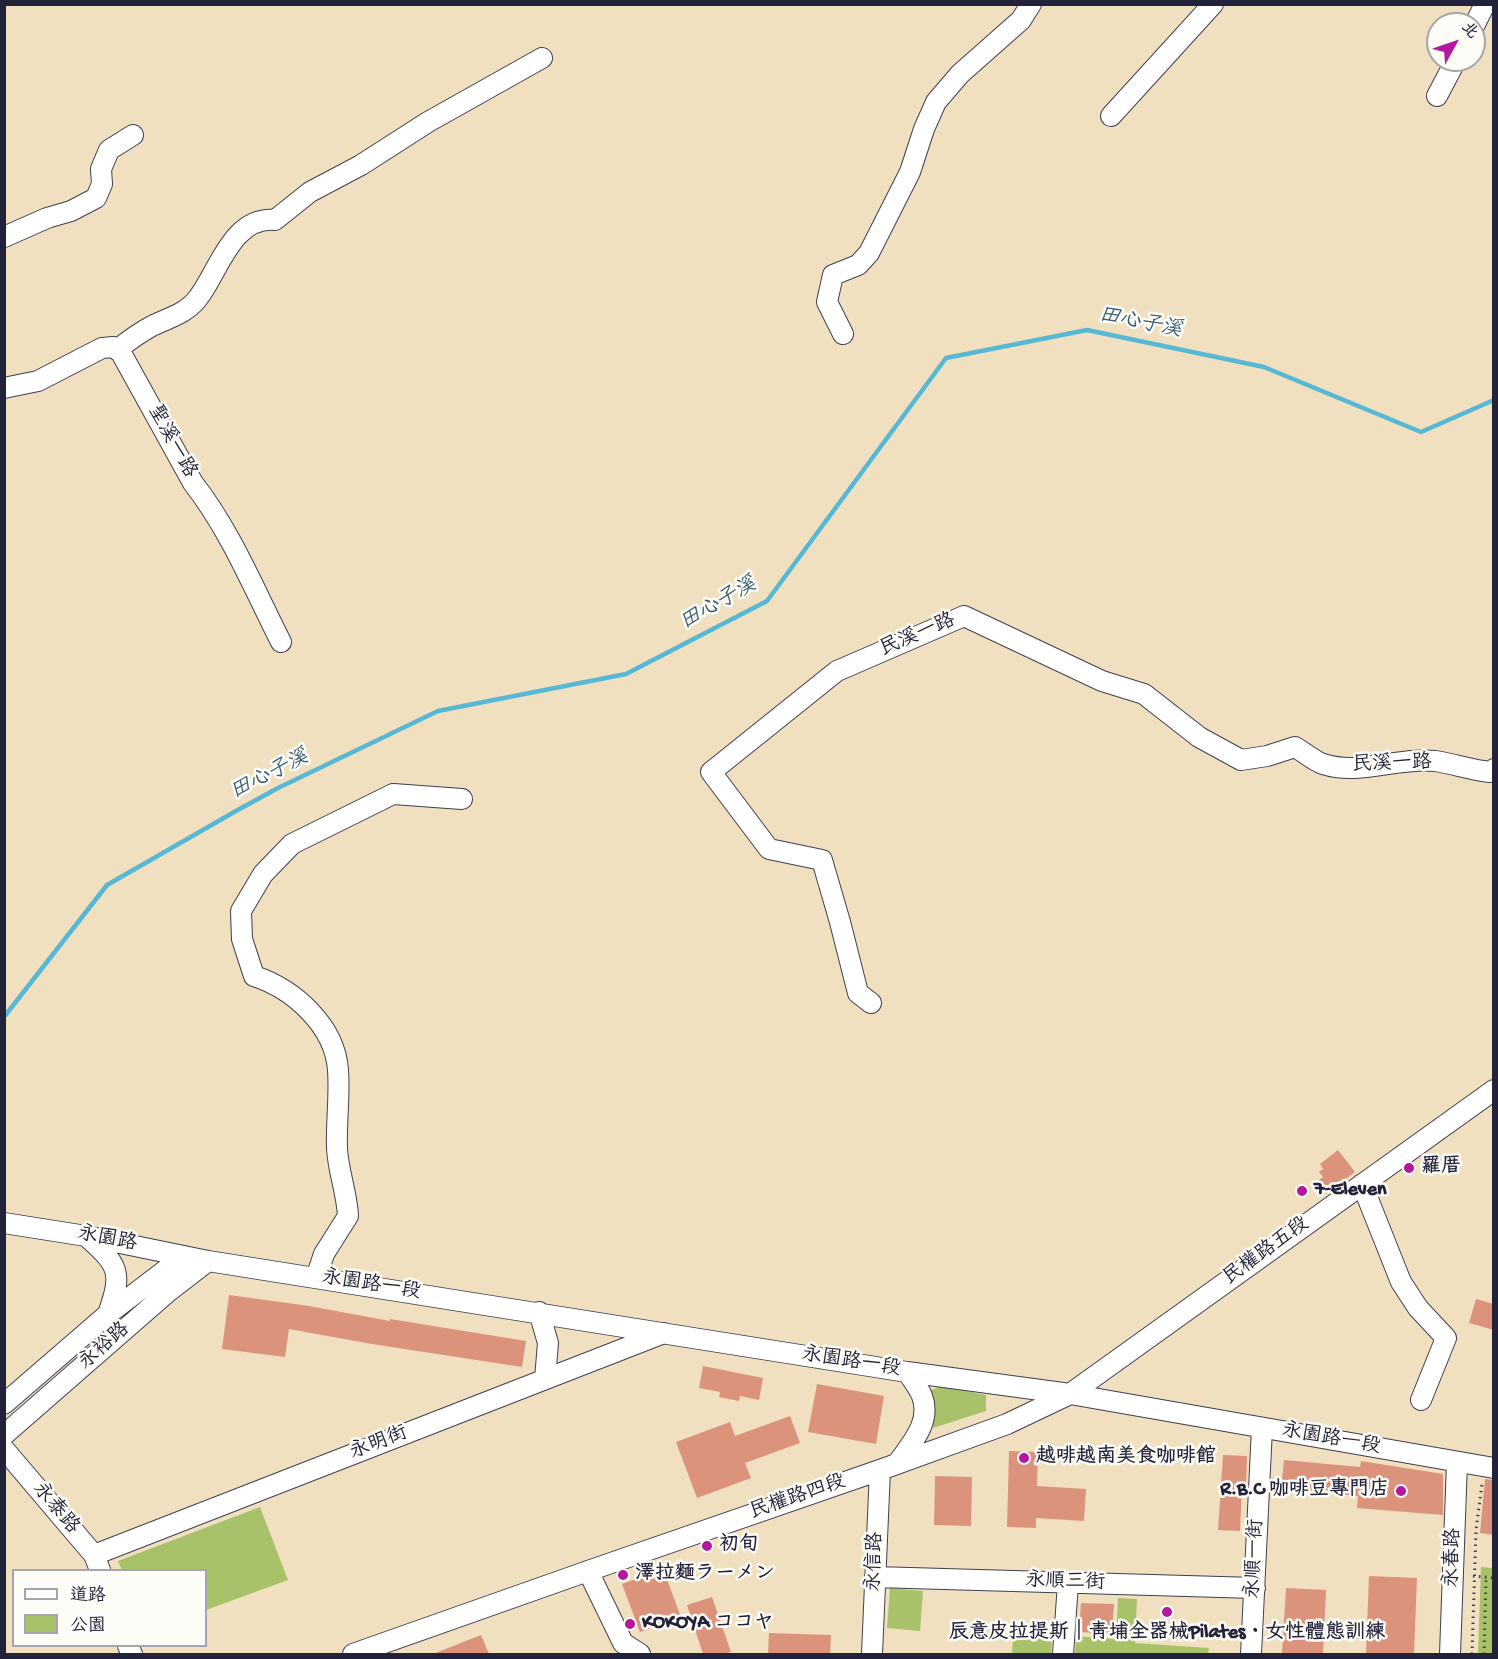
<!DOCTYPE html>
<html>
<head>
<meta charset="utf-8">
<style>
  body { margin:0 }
  #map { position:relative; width:1498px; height:1659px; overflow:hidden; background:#f1e0c0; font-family:"Gochi Hand","LXGW WenKai TC",sans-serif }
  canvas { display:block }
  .frame { position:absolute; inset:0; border:6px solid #22223b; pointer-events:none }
  .legend { position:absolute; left:12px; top:1569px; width:195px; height:78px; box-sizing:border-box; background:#fdfcf7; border:2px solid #a5a5ac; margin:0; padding:8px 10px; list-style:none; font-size:18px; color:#22223b }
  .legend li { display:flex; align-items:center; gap:12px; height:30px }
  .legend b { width:30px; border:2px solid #a5a5ac }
  .north { position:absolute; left:1426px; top:12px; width:60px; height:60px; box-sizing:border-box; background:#fdfcf7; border:2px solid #a5a5ac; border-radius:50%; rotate:50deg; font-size:16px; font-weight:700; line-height:24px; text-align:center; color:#22223b }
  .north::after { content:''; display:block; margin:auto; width:21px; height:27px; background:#b5179e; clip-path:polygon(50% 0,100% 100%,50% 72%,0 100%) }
</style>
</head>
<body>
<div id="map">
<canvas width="1498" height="1659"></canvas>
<div class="frame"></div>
<ul class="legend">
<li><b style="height:8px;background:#fff"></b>道路</li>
<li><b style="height:16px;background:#a7c268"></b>公園</li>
</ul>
<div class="north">北</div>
</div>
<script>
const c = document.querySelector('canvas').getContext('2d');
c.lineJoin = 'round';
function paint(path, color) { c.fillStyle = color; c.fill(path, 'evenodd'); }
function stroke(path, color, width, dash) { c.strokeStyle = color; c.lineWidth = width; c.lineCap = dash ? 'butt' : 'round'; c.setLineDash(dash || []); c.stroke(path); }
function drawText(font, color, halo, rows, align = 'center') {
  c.font = font + ' "Gochi Hand","LXGW WenKai TC","Klee One",sans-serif'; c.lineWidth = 5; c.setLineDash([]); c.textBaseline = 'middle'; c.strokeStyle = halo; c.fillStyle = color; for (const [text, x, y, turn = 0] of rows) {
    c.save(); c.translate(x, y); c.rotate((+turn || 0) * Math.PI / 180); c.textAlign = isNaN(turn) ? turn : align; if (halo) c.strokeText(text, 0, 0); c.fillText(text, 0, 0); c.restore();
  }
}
const green = new Path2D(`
  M941 1386 986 1395V1411L933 1428 934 1402 927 1392Z
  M260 1507 288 1580 206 1610V1570H122L118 1561Z
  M1481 1567 1493 1568V1654H1478Z
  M890 1588 923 1591 920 1631 887 1628Z
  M1118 1598 1137 1599 1135 1643 1209 1648 1208 1654H1075L1076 1636 1116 1639Z
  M1013 1637 1052 1639 1051 1654H1012Z`);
const stream = new Path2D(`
  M4 1017 107 885 236 811 278 788 438 711 626 674 767 601 946 358 1087 330 1264 367 1421 432 1494 400`);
const building = new Path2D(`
  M1338 1150 1355 1172 1326 1194 1317 1182 1323 1177 1319 1172 1323 1169 1320 1164Z
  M229 1295 309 1306 390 1321V1319L526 1341 522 1367 372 1344 289 1329 285 1357 222 1349Z
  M1476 1299 1494 1304V1330L1469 1323Z
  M703 1366 763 1378 759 1400 740 1396 739 1401 719 1397 720 1392 699 1388Z
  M817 1384 884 1396 876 1444 808 1432Z
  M790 1416 800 1443 745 1463 751 1478 697 1498 676 1442 730 1422 735 1436Z
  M1009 1451 1038 1452 1037 1486 1086 1489 1084 1521 1036 1518V1528L1007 1527Z
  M1223 1455 1247 1456 1246 1488 1242 1487 1240 1531 1218 1530Z
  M1284 1460 1360 1467 1361 1461 1443 1474V1515L1357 1508 1358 1496 1281 1489Z
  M935 1476 972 1477 971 1526 934 1525Z
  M1485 1479 1494 1480V1535L1480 1533Z
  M663 1569 681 1617 640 1632 622 1584Z
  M1369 1576 1417 1578 1414 1654H1366Z
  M1286 1588 1326 1590 1323 1654H1282Z
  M712 1597 731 1652 722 1654H703L687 1605Z
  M1081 1603 1114 1604 1112 1634 1079 1632Z
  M769 1633 831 1635 830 1654H768Z
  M481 1635 489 1654H433Z`);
const path = new Path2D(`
  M1473 1576 1494 1578
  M1472 1654 1476 1530 1482 1484
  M1484 1654 1486 1577`);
const minor = new Path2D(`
  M1474 26 1485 4
  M1437 96 1456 60
  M1111 116 1213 4
  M4 237 47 218 71 211 96 198 102 184 101 169 109 150 133 135
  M843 334 827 302 833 275 858 265 869 253 910 172 924 129 936 102 960 74 1021 20 1031 4
  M117 350C128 341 139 333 152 326 168 318 186 314 198 298 219 271 232 216 275 220L310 192 361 165 428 122 542 58
  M4 388 38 381 102 348 113 347 120 351 193 483C230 530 254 589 281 642
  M871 1003 858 993 840 922 822 860 769 849 711 772 837 671 964 616 1102 681 1144 694 1199 737 1241 760 1267 756 1295 747C1304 752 1314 761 1323 764 1360 776 1398 757 1435 761 1454 764 1472 770 1490 772L1494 769
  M1362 1184 1401 1282 1418 1308 1446 1338 1421 1400
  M4 1223 86 1236 208 1261 907 1372 1070 1394 1494 1468
  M86 1236C119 1265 123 1272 108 1314
  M316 1278 324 1254 348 1216C347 1193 338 1171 337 1148 336 1122 340 1096 338 1070 335 1026 294 989 254 976L242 939 241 911 263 874 292 844 393 794 462 799
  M539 1312 548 1343 545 1379
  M4 1404 108 1314 184 1256
  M4 1435 169 1291 208 1261
  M4 1449 94 1555 100 1570
  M897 1464C911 1444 932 1422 922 1396 919 1388 912 1379 907 1372
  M94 1555 664 1333
  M588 1571 623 1643 640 1654
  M875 1577 1255 1588
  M128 1646 132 1654
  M353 1654 588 1571 880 1470 1007 1424 1070 1394 1494 1090
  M872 1654 880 1470
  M1063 1654 1068 1583
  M1251 1654 1262 1428
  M1450 1654 1457 1462`);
const markers = [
  [1409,1168,6,"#b5179e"],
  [1302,1191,6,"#b5179e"],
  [1024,1458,6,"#b5179e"],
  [1401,1491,6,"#b5179e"],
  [707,1546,6,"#b5179e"],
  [623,1575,6,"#b5179e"],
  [1167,1612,6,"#b5179e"],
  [630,1624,6,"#b5179e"]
];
const streetNames = [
  ["聖溪一路",171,442,61],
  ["民溪一路",918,636,-23],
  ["民溪一路",1392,765,-2],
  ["永園路",107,1240,11],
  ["民權路五段",1267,1252,-36],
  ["永園路一段",371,1286,9],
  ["永裕路",105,1347,-41],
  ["永園路一段",851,1363,9],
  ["永園路一段",1331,1440,10],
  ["永明街",379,1444,-21],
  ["民權路四段",798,1498,-19],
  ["永泰路",55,1509,50],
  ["永春路",1454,1558,-88],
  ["永順一街",1256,1559,-87],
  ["永信路",876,1562,-88],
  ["永順三街",1065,1583,2]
];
const poiNames = [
  ["羅厝",1421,1168],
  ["7-Eleven",1314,1191],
  ["越啡越南美食咖啡館",1036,1458],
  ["R.B.C 咖啡豆專門店",1389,1491,"right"],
  ["初旬",719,1546],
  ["澤拉麵ラーメン",635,1575],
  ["KOKOYA ココヤ",642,1624],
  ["辰意皮拉提斯｜青埔全器械Pilates・女性體態訓練",1167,1634,"center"]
];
const waterNames = [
  ["田心子溪",1140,324,11],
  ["田心子溪",719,605,-30],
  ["田心子溪",270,776,-27]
];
paint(green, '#a7c268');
stroke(stream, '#56b8d4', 4.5);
paint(building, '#db937b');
stroke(minor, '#413e4f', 22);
stroke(path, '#413e4f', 3, [1.5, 4.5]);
stroke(minor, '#fff', 20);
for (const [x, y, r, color] of markers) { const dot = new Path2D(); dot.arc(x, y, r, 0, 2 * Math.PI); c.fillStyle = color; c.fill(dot); stroke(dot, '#fdfcf7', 2); }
drawText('20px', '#22223b', '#fdfcf7', streetNames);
drawText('bold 20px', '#22223b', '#fdfcf7', poiNames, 'left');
drawText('italic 21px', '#375e78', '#fdfcf7', waterNames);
</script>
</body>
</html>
